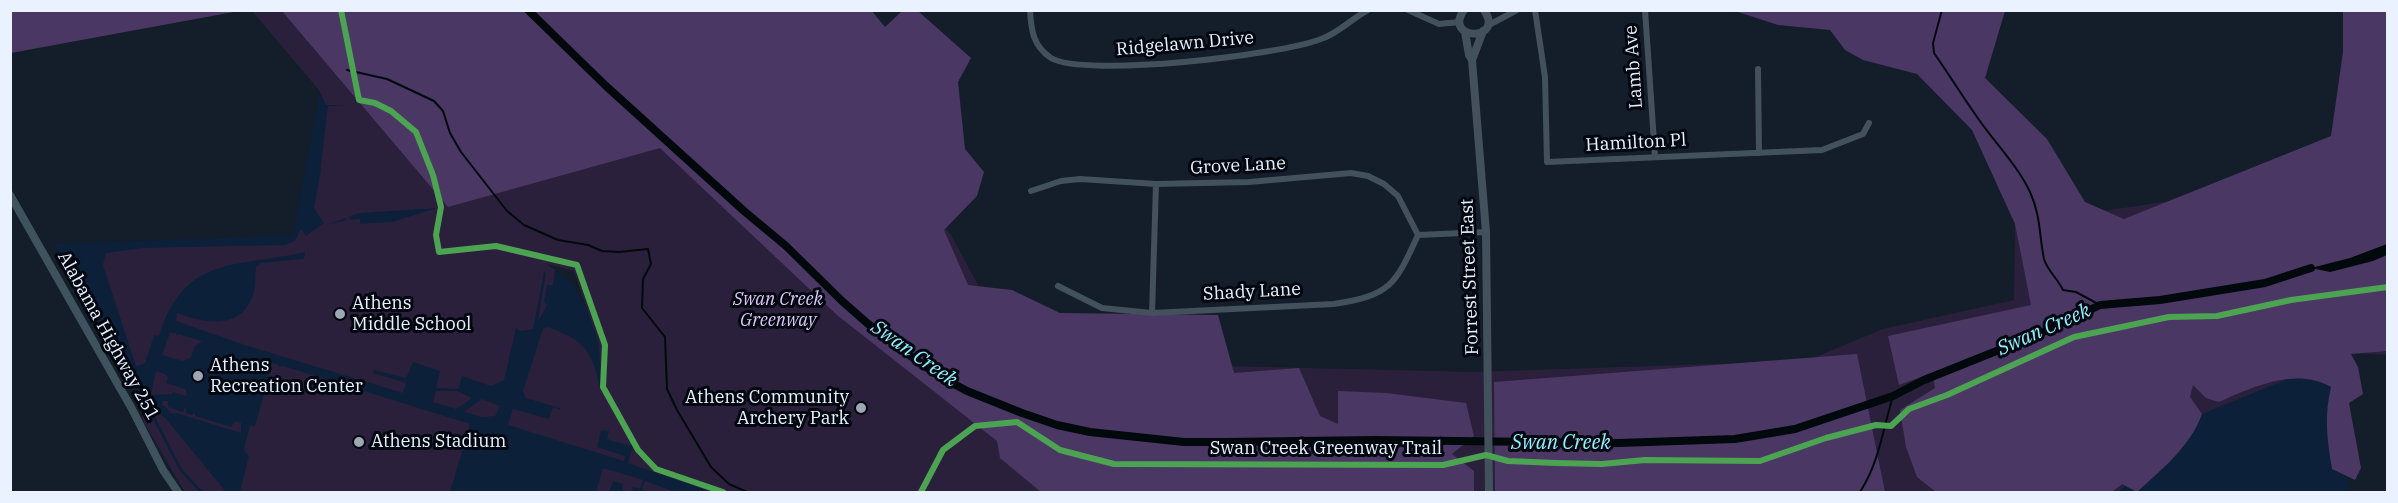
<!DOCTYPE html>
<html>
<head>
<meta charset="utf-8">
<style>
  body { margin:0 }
  #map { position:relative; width:2398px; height:503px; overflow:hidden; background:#141d2a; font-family:"IBM Plex Serif",serif }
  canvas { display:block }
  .frame { position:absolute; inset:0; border:12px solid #e9f2fe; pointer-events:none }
</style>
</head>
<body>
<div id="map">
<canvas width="2398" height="503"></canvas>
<div class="frame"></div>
</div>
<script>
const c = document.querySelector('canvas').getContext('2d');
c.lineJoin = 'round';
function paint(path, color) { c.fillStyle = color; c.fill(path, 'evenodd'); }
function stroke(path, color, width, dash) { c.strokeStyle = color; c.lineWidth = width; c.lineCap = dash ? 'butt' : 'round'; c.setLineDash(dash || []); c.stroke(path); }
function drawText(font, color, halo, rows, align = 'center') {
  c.font = font + ' "IBM Plex Serif",serif'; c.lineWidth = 6; c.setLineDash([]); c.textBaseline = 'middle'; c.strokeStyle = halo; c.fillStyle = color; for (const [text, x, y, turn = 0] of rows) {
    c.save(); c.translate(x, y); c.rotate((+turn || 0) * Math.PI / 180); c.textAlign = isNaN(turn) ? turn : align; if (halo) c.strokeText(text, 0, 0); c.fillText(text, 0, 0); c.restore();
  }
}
const built = new Path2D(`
  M320 90 388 95 451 196 572 283 607 345 734 492H189L171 468 54 244 293 235Z
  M2345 353 2348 492H2118L2205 412Z`);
const green = new Path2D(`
  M611 10 871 138 951 235 998 322 1101 363 1472 372 1806 361 1883 329 2014 300 2015 224 2387 169 2388 355 2351 353 2202 414 2118 492H711L628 463 633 446 631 443 630 446 607 439 609 431 601 430 597 447 625 456 624 461 508 425 513 409 549 419 553 407 560 410V408L526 398 523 391 543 329 547 327C580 338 593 350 599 385H601L599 343 574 271 547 264 555 270 553 285H547L544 302 547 305 538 321 546 273 544 272 533 329 520 331 516 328 504 380 491 386 462 376 458 389 436 388 440 371 413 362 406 378 374 370 373 373 406 383 403 393 248 346 176 321 177 313C204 323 241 331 253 295 256 287 255 276 256 267L261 263 304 259 305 252C237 268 184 254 159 336L154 335 145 363 136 366 103 265 106 253 143 248 285 245 295 241 301 229 306 236 324 223 314 208 320 175 328 106 348 105H326L319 90 252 11ZM437 208 392 222 360 224V219L350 220 349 216 345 221 329 224 360 213Z
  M170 333H176V336L178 334 202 341 195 346 191 357 183 361 162 355Z
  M266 361 279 365V367L283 366 470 424 450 492H240L249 456 244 450 250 426H255L272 367 265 364Z
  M156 371 165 374 168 378 166 383 185 389 187 394 185 396 173 392 172 394 151 395Z
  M436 391H457L472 398 456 409 433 402Z
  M482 399 500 406 495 416 482 417 464 412Z
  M163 401H168V407L183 412 186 406V413L192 415 195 413V416L231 427 235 421 241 423V433L177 413 173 414 162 404Z
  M150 407 165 418 226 492H203L182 469Z
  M147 408 180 471 199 492H185L142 419 143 411Z
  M603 468 643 480 640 489 633 487 631 492 622 490 623 484 613 481 609 492H596Z
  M645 481 675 492H651L642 490Z`);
const forest = new Path2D(`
  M11 10H239V11L11 53Z
  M871 10 885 27 902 11H918L971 58 958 82 965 149 984 172 977 196 944 230 968 285 1012 290 1060 313 1218 315 1234 373 1299 368 1320 416 1338 424V391L1386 393 1466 403 1474 436 1452 454 1474 471V492H1041L1000 458 997 441 837 315 660 148 448 207 282 11Z
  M1735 11H2005L1985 78 2047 139 2085 202 2124 219 2331 136 2343 52V11H2387V351L2351 354 2358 367 2363 394 2349 403 2361 468 2355 480 2332 469C2327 440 2324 416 2331 387 2295 367 2253 387 2219 402L2206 398 2193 385 2190 397 2202 414C2190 447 2162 469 2137 492L2122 484 2112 492H1936L1917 477 1906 447 1900 410 1935 388 1932 373 1899 385 1888 336 2031 305 2015 224 1972 130 1917 74 1863 60 1845 50 1830 30 1778 25Z
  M1857 354 1885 492H1495L1494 382Z`);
const water = new Path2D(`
  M2387 244V255L2373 261 2330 272 2311 268 2350 258Z`);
const stream = new Path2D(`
  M1942 10 1933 43 1934 53C1948 73 1961 94 1975 114 1992 140 2017 164 2030 192 2041 216 2039 235 2044 259 2047 270 2058 279 2063 290L2076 292 2100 305
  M347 70 387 79 434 101 443 111 450 133 461 152 507 211 524 225 558 240 588 245 602 251 619 252 648 249 651 264 643 279 642 308 665 337 667 389 677 410 711 467 729 484 747 492
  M1860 492C1879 463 1883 429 1893 396`);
const canal = new Path2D(`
  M528 10 606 86 744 211 786 246 842 301 867 323 916 360 939 376 967 391 1022 413 1057 425 1090 432 1184 442H1225L1375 440 1619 443 1735 439 1795 429 1893 396 1924 380 2039 334 2100 305 2160 300 2265 283 2311 268`);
const minor = new Path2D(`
  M1030 10C1031 30 1033 46 1051 58 1085 78 1281 55 1321 39 1339 33 1351 19 1368 10
  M1408 10 1439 24 1460 22
  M1535 10 1545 77 1547 162 1822 150 1863 134 1869 123
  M1645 10 1655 157
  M1487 26 1517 10
  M1758 69 1759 153
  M1031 191 1061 181 1080 179 1156 184 1249 182 1351 173 1368 176 1384 184 1398 196 1418 235
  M1418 235 1486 232
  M1058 286 1102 308 1152 313 1334 304C1391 295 1395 285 1418 235
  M1152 313 1156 184`);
const tertiary = new Path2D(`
  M1464 10C1442 41 1506 42 1484 10
  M1465 32 1469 55 1472 60 1486 232 1489 492
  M1472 60 1483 31`);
const secondary = new Path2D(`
  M10 195 132 409 163 470 178 492`);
const cycleway = new Path2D(`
  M341 10 359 100 375 103 391 111 416 132 433 175 441 207 436 235 439 252 496 246 577 265 605 345 603 387 638 450 656 469 723 492
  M921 492 943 450 975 426 1017 422 1060 450 1114 464 1443 465 1486 455 1508 461 1556 463 1602 464 1645 460 1760 461 1826 438 1876 425 1891 426 1909 409 1947 395 2074 337 2169 317 2217 316 2291 300 2388 287`);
const markers = [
  [340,314,6,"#9ea7b4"],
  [198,376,6,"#9ea7b4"],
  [861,408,6,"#9ea7b4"],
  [359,442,6,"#9ea7b4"]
];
const streetNames = [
  ["Ridgelawn Drive",1185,44,-5],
  ["Lamb Ave",1634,67,-94],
  ["Hamilton Pl",1636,143,-3],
  ["Grove Lane",1238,166,-3],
  ["Forrest Street East",1470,277,-92],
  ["Shady Lane",1252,292,-3],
  ["Alabama Highway 251",108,336,61],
  ["Swan Creek Greenway Trail",1326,449]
];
const parkNames = [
  ["Swan Creek",778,300],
  ["Greenway",778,321]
];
const poiNames = [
  ["Athens",352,304],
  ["Middle School",352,325],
  ["Athens",210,366],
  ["Recreation Center",210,387],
  ["Athens Community",849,398,"right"],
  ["Archery Park",849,419,"right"],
  ["Athens Stadium",371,442]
];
const waterNames = [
  ["Swan Creek",2044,330,-24],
  ["Swan Creek",914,354,35],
  ["Swan Creek",1561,443]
];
paint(built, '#0d203a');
paint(green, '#2b203b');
paint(forest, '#4b3764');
paint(water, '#02090d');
stroke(stream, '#02090d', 2);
stroke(canal, '#02090d', 8);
stroke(minor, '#42515b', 6);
stroke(tertiary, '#42515b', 8);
stroke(secondary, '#3e535d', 8);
stroke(cycleway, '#4ca352', 6);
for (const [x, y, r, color] of markers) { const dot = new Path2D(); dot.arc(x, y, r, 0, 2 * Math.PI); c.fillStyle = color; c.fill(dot); stroke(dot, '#020710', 2); }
drawText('18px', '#e9f2fe', '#020710', streetNames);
drawText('italic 18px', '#ddc7f7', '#020710', parkNames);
drawText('18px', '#e9f2fe', '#020710', poiNames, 'left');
drawText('italic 20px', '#91f1fd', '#020710', waterNames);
</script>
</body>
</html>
